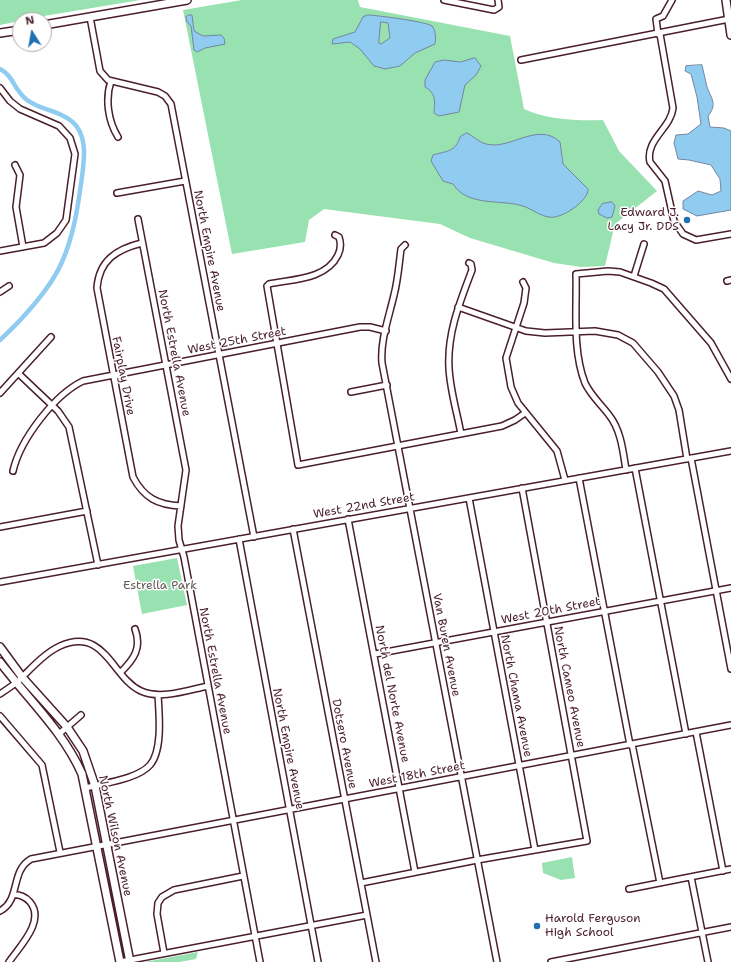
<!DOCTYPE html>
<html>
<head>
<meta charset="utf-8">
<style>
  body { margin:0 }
  #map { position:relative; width:731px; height:962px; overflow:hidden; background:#fff; font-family:"Shantell Sans",sans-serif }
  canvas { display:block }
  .north { position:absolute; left:12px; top:12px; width:40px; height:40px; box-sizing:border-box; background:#fff; border:1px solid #b7a5aa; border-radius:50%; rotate:349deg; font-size:11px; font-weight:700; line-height:16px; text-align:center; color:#4a1f2b }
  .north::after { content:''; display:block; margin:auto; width:14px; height:18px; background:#1f6fb2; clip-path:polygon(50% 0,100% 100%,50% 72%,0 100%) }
</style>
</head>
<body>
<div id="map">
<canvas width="731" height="962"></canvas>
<div class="north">N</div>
</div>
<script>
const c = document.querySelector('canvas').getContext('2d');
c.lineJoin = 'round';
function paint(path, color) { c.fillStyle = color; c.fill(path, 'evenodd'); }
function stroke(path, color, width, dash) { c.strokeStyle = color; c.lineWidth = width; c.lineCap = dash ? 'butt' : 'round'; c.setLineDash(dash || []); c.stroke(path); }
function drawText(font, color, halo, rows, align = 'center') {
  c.font = font + ' "Shantell Sans",sans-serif'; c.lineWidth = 3; c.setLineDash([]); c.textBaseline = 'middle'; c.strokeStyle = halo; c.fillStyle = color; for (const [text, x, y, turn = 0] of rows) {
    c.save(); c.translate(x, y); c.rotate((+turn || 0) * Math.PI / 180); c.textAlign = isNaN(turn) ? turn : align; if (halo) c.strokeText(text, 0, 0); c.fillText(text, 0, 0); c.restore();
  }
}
const green = new Path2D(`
  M0 0H140L20 20V21L0 25Z
  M242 0H358L360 7 510 36 524 109C547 120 578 121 603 120L619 151 657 191 615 224 605 266 581 267 554 263 470 238 440 224 324 209 309 220 305 242 232 254 183 10Z
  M177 558 187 605 142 614 133 566Z
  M572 857 575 878 561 880 543 873 542 863Z
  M198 952 196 959 179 962H145Z`);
const water = new Path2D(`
  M189 15H192L194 31 203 36 221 35 224 38 225 44 205 48 197 52 194 50 191 26 187 22 186 17Z
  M368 15C376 15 428 22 432 26 436 31 436 38 435 44L415 53 400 66 385 69 374 66 360 49 350 42 332 44 333 39 355 32 363 17ZM381 22 388 23 390 38 381 44 379 43Z
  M475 58 481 66 476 75 465 85 459 112 439 116 434 113C435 101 436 93 425 87V80L435 62 444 60 460 62Z
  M702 65C704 72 705 80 707 87 711 98 718 104 708 116L710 127 724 128 731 131V210L697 216 683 209V201L698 191 712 195 721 191 720 179 711 165 689 160 678 159 674 143 676 135 688 134 701 124 697 97 691 74 685 71 686 66Z
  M467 133C473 136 478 141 483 143 508 153 537 120 560 142L563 164 588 189C589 201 560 220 549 217 540 216 532 209 523 206 501 199 467 207 453 184L443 181 431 161 433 155C446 151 456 152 460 137Z
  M612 202 615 206 612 217 607 218 599 214 598 210 602 204Z`);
const canal = new Path2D(`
  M0 69C14 76 13 89 27 100 41 111 66 111 77 127 87 141 84 160 82 177 78 206 74 235 62 262 51 288 21 321 0 340`);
const minor = new Path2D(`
  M444 0 494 10 499 7 498 0
  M90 17 100 71 108 80 158 92 165 96 171 104 254 537
  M658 34 656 19 663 16 672 0
  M660 34 673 108C671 128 645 140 650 162L665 181 674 221 683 234 696 240 731 234
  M521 60 729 19
  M111 81C105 99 108 121 118 137
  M0 88 10 101 20 109 59 126 70 138 75 154 66 220 57 233 44 243 0 251
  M15 165 20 175 16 207 23 247
  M117 193 185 181
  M138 219 186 470 178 526 179 540 184 557 260 962
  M335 235 339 237C341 243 341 249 338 255 326 280 292 279 269 284L267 286 298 465 502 426 515 420 525 413
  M142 243C117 249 99 260 97 288L133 477C144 498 158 505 181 506
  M405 245 401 249C399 264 398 280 394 295 389 317 380 341 382 363L497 962
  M634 276 644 244
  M727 281 731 280
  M523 282 526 288 524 303 506 358 511 387 518 403 557 451 565 480
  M0 292 9 286
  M458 307 526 331 545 333 595 331 618 335 633 343 658 372 674 396 679 410 687 459
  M19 374 58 411 69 427 98 565
  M351 392 387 385
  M0 393 51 337
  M461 434C457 412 450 390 449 368 447 333 460 302 472 270L471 264 469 263
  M691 458 731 669
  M635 468 686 734
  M626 470C623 451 621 430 609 415 601 404 591 396 585 383 572 350 577 309 576 274L608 271 620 272 651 283 664 289 711 343 731 379
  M13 471C20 440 54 395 83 381L360 327H370L386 331
  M579 478 630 745
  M469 498 535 850
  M348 519 415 872
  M0 527 87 511
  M293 529 376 962
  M239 539 318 962
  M0 582 731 451
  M375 654 731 588
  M121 672C134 659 142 648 135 629
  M0 694C6 690 12 686 17 682 30 670 43 654 60 646 105 626 112 678 141 691 161 700 188 690 208 686
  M0 716 42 765 60 852
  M696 732 723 871
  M59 734 81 715
  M632 744 660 883
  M86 788C104 783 138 779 150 765 163 750 159 713 158 695
  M691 877 708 962
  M361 883 477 860 587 841 522 488
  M629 889 731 869
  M0 911C21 900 10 871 31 859L731 725
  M164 953 157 914 158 903 162 897 174 890 243 876
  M9 962C19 947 46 921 30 902 26 897 19 894 13 895
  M120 962 367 915
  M551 962 731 927`);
const major = new Path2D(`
  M726 0 731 35
  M44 25 187 0
  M0 33 20 30
  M0 647 22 677 67 727 83 751 95 786 130 962
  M0 662C28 699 63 731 82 774L120 962`);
const markers = [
  [687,220,4,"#1f6fb2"],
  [537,926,4,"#1f6fb2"]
];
const poiNames = [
  ["Edward J.",679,213],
  ["Lacy Jr. DDS",679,227],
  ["Harold Ferguson",545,919,"left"],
  ["High School",545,933,"left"]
];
const streetNames = [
  ["North Empire Avenue",209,251,79],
  ["West 25th Street",237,341,-11],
  ["North Estrella Avenue",174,353,79],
  ["Fairplay Drive",123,376,79],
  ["West 22nd Street",364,506,-10],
  ["West 20th Street",551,611,-11],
  ["Van Buren Avenue",446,645,79],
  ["North Estrella Avenue",215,671,79],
  ["North Cameo Avenue",569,687,79],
  ["North del Norte Avenue",392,694,79],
  ["North Chama Avenue",516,696,79],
  ["Dotsero Avenue",344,744,79],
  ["North Empire Avenue",288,749,79],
  ["West 18th Street",417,775,-11],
  ["North Wilson Avenue",115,836,78]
];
const parkNames = [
  ["Estrella Park",160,586]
];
paint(green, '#98e1b0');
paint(water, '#90cbf0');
stroke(water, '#7486a1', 1);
stroke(canal, '#90cbf0', 4.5);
stroke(minor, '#4a1f2b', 8);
stroke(major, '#4a1f2b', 10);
stroke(minor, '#fff', 5);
stroke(major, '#fff', 7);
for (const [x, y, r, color] of markers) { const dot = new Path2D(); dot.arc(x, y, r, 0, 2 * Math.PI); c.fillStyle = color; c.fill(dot); stroke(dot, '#fff', 1.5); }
drawText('12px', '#4a1f2b', '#fff', poiNames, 'right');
drawText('12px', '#4a1f2b', '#fff', streetNames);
drawText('12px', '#615953', '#fff', parkNames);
</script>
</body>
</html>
